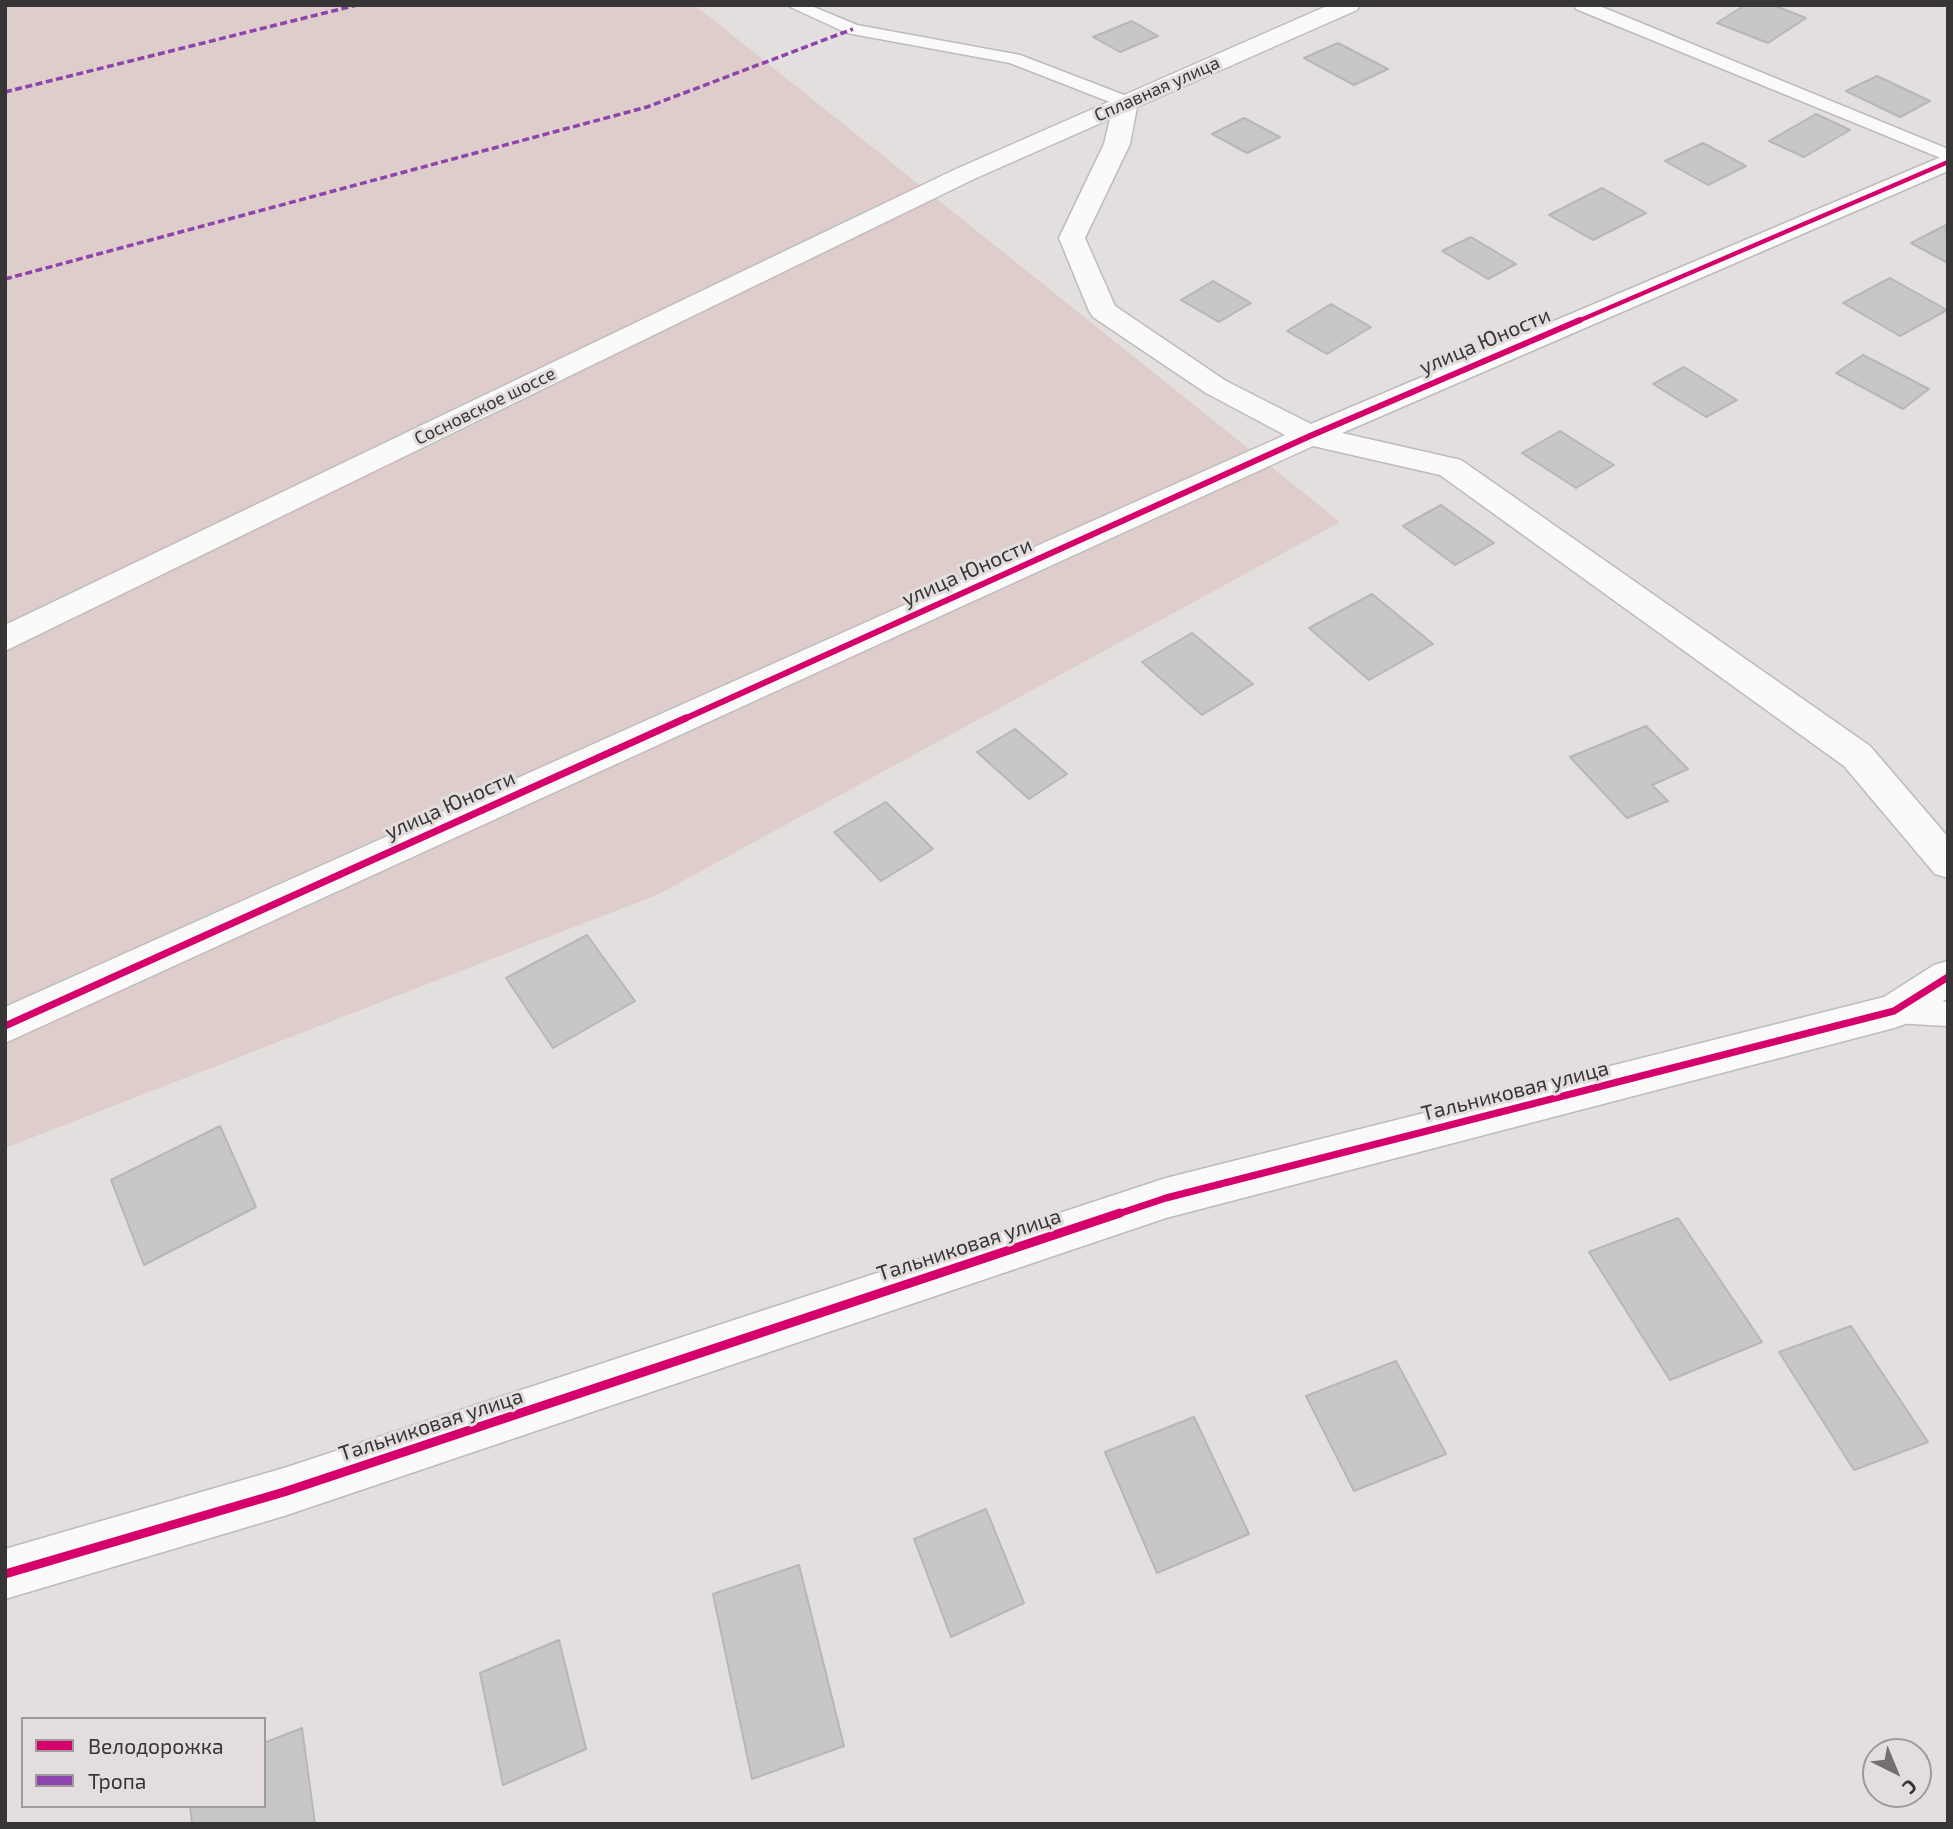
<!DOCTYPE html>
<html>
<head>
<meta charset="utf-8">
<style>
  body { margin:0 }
  #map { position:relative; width:1953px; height:1829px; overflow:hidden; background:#e2dfde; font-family:"Exo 2",sans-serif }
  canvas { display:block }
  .frame { position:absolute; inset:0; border:7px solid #373535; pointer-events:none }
  .legend { position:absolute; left:21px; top:1717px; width:245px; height:91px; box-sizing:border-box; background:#e3dedd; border:2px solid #9e9a9a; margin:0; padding:9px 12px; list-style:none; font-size:21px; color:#373535 }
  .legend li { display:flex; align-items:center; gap:14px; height:35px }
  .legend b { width:35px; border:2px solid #9e9a9a }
  .north { position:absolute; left:1862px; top:1738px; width:70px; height:70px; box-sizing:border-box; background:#e3dedd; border:2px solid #9e9a9a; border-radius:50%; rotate:137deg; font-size:19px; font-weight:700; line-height:28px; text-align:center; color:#373535 }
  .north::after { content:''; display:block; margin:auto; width:24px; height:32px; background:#737070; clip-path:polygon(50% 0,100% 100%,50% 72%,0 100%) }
</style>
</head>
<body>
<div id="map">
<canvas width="1953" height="1829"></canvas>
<div class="frame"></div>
<ul class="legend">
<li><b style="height:9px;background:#d6006c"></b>Велодорожка</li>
<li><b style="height:9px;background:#8e44ad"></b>Тропа</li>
</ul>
<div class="north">С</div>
</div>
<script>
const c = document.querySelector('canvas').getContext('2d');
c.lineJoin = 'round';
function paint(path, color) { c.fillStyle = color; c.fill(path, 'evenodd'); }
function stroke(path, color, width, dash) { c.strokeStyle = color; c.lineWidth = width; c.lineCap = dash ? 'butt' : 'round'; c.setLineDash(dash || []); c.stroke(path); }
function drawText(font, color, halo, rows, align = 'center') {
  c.font = font + ' "Exo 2",sans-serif'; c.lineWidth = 6; c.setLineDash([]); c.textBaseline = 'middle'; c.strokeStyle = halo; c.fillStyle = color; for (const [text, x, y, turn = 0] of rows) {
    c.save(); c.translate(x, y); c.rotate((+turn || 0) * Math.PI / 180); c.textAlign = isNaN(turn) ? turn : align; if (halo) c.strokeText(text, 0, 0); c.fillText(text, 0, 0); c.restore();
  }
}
const green = new Path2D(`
  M5 5H695L1340 522 659 894 5 1148Z`);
const building = new Path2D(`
  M1745 5H1773L1806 18 1768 43 1717 23Z
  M1132 21 1158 36 1120 52 1093 37Z
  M1338 43 1388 69 1354 85 1304 58Z
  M1877 76 1930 101 1900 117 1846 91Z
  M1816 114 1850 130 1804 157 1769 141Z
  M1244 118 1280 137 1247 153 1212 134Z
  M1703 143 1746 166 1708 185 1665 161Z
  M1602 188 1646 213 1593 240 1549 215Z
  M1946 225 1948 263 1911 243Z
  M1471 237 1516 264 1488 279 1442 251Z
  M1890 278 1947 310 1900 336 1843 303Z
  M1213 281 1251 303 1219 322 1181 300Z
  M1331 304 1371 327 1327 354 1287 331Z
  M1863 355 1929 389 1903 409 1836 373Z
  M1684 367 1737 400 1706 417 1653 384Z
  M1560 431 1614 465 1576 488 1522 453Z
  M1441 505 1494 543 1455 565 1403 526Z
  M1372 594 1433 644 1369 680 1309 628Z
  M1192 633 1253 684 1202 715 1142 662Z
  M1646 726 1688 769 1652 785 1668 801 1627 818 1570 757Z
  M1015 729 1067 774 1029 799 977 752Z
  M886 802 933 849 881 881 834 832Z
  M587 935 635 1001 553 1048 506 978Z
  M220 1126 256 1207 144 1265 111 1180Z
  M1678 1218 1762 1342 1670 1380 1589 1252Z
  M1851 1326 1928 1442 1854 1470 1779 1352Z
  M1396 1361 1446 1454 1354 1491 1306 1396Z
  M1194 1417 1249 1534 1157 1573 1105 1452Z
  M986 1509 1024 1603 951 1637 914 1539Z
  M799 1565 844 1746 752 1779 713 1594Z
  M559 1640 586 1749 503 1785 480 1673Z
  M302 1728 315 1824H192L190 1806H264V1743Z`);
const lane = new Path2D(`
  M786 5H809L857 25 1020 55 1132 98 1135 102 1126 107 1120 106 1010 63 847 33Z
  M1574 5H1597L1948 149V161L1576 9Z
  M1894 999 1948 1002V1026L1894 1023 1884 1020 1879 1011 1884 1002Z`);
const street = new Path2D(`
  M1126 95 1135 97 1138 102 1130 144 1085 238 1115 306 1226 381 1311 424 1948 154V171L1342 433 1461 460 1870 746 1948 837V878L1935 874 1844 766 1440 475 1313 446 5 1043V1007L1285 435 1206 393 1093 317 1089 311 1059 238 1104 144 1114 102 1117 97Z
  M1948 961V998L1908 1023 1894 1028 1166 1218 284 1516 5 1599V1549L284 1468 1166 1178 1884 997 1934 965Z`);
const secondary = new Path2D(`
  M1329 5H1360L1357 10 974 179 5 651V625L956 169Z`);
const quiet = new Path2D(`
  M5 92 357 5
  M5 279 647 107 853 29`);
const cyclewayFar3 = new Path2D(`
  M1576 322 1948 162`);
const cyclewayFar2 = new Path2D(`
  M682 720 1310 436 1580 320`);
const cyclewayFar1 = new Path2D(`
  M5 1026 686 718
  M1115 1215 1166 1198 1894 1011 1948 977`);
const cycleway = new Path2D(`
  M5 1574 284 1492 1120 1213`);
const farStreetnames = [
  ["Сплавная улица",1157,89,-24],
  ["Сосновское шоссе",485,406,-26]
];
const streetNames = [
  ["улица Юности",1485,341,-23],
  ["улица Юности",967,572,-24],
  ["улица Юности",450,805,-24],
  ["Тальниковая улица",1515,1091,-14],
  ["Тальниковая улица",969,1245,-18],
  ["Тальниковая улица",431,1425,-18]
];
paint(green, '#decdcb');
paint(building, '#c7c7c6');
stroke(building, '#b7b7b6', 2);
stroke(lane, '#bebbbb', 3);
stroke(street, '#bebbbb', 3);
stroke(secondary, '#bebbbb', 3);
paint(lane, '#fbfafa');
paint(street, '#fbfafa');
paint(secondary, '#fbfafa');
stroke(quiet, '#8e44ad', 3.5, [7, 3.5]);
stroke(cyclewayFar3, '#d6006c', 4.5);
stroke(cyclewayFar2, '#d6006c', 6);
stroke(cyclewayFar1, '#d6006c', 7);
stroke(cycleway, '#d6006c', 9);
drawText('18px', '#373535', '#e3dedd', farStreetnames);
drawText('21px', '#373535', '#e3dedd', streetNames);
</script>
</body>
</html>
